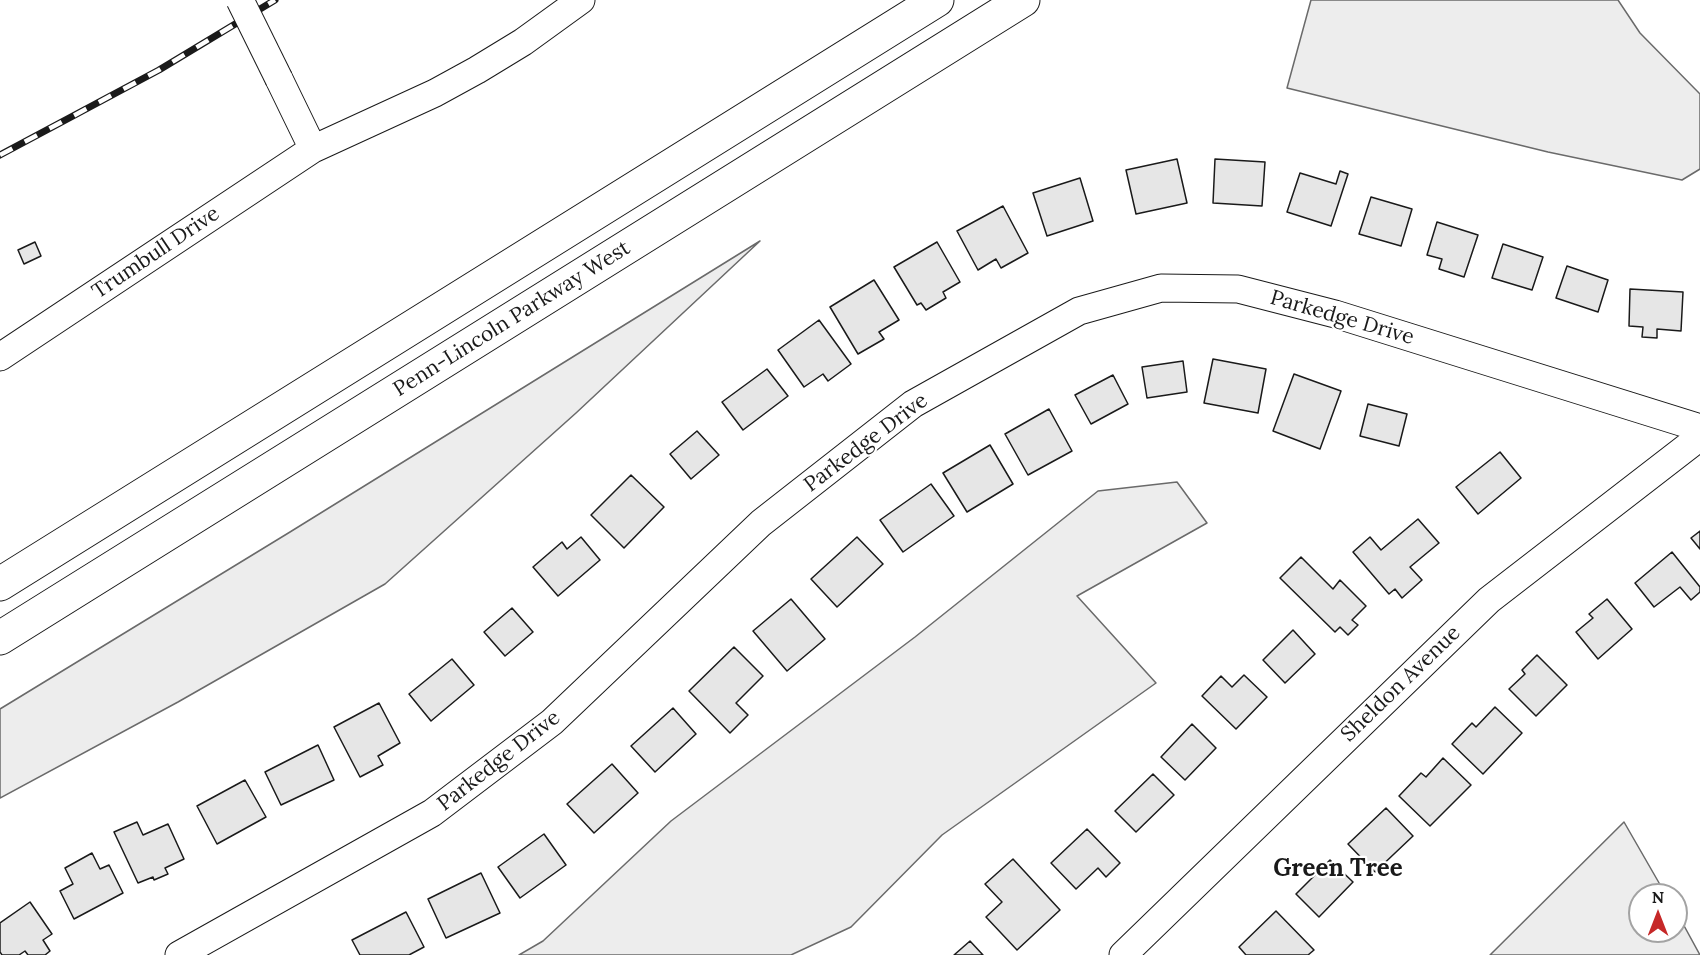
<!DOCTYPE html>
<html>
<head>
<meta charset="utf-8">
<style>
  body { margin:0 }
  #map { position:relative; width:1700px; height:955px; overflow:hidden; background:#fff; font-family:Lora,serif }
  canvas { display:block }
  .north { position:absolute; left:1628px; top:883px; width:60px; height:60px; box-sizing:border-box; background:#fff; border:2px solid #a3a3a3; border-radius:50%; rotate:0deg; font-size:16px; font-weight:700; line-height:24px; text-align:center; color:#1a1a1a }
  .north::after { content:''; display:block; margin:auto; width:21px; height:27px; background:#c62828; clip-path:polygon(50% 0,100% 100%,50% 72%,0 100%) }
</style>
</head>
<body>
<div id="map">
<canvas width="1700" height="955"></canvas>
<div class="north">N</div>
</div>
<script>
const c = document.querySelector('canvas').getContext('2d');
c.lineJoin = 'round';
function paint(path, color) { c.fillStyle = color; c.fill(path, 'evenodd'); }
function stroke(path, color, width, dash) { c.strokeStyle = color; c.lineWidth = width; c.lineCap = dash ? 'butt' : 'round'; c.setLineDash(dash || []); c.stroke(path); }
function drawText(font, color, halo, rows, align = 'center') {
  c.font = font + ' Lora,serif'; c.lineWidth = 4.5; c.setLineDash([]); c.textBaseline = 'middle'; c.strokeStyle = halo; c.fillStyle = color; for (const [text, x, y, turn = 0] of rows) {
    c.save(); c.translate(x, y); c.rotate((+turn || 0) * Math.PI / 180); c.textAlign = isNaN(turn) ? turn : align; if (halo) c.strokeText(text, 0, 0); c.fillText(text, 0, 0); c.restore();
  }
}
const built = new Path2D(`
  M1311 0H1618L1640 33 1700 94V169L1682 180 1548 152 1287 88Z
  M760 241 576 413 385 584 178 702 0 798V709L290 532Z
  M1177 482 1207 523 1077 596 1156 683 942 835 851 927 791 955H519L543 941 671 821 915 637 1098 491Z
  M1624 822 1666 895H1640V931H1676V911L1700 955H1490Z`);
const building = new Path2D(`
  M1177 159 1187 203 1136 214 1126 170Z
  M1215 159 1265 162 1262 206 1213 203Z
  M1340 171 1348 174 1331 226 1287 212 1300 173 1336 184Z
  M1080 178 1093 221 1047 236 1033 193Z
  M1371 197 1412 209 1401 246 1359 234Z
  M1003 206 1028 253 1001 268 996 259 978 270 957 231Z
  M1437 222 1478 235 1464 277 1439 269 1442 259 1427 255Z
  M35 242 41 256 24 264 18 250Z
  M937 242 960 282 943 292 946 298 926 310 921 303 917 305 894 267Z
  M1503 244 1543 257 1532 290 1492 278Z
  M1567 266 1608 280 1598 312 1556 298Z
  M874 280 899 320 879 332 884 339 858 354 830 307Z
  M1630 289 1683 292 1681 331 1657 329V338L1642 337 1643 327 1629 326Z
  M819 320 851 364 828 381 823 374 804 387 778 350Z
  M1213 359 1266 369 1258 413 1204 403Z
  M1183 361 1187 392 1147 398 1142 367Z
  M767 369 788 396 743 430 722 402Z
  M1294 374 1341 391 1320 449 1273 431Z
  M1113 375 1128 404 1091 424 1075 395Z
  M1368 404 1407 414 1399 446 1360 436Z
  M1049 409 1072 451 1028 475 1005 434Z
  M697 431 719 455 691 479 670 454Z
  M990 445 1013 484 967 512 943 473Z
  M1500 452 1521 478 1478 514 1456 487Z
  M631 475 664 507 624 548 591 515Z
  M931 484 954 516 903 552 880 520Z
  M1418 519 1439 543 1410 567 1422 580 1402 598 1395 589 1389 594 1353 552 1370 537 1381 550Z
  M1700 531V549L1691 538Z
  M581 537 600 560 558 596 533 567 562 542 567 549Z
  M857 537 883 564 837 607 811 579Z
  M1672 552 1700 587V592L1691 600 1680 587 1654 607 1635 583Z
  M1301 557 1333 589 1340 580 1366 606 1352 620 1358 625 1348 635 1340 627 1335 632 1280 578Z
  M791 599 825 639 787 671 753 631Z
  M1607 599 1632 629 1598 659 1576 632 1593 618 1589 614Z
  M512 608 533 632 505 656 484 632Z
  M1293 630 1315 654 1285 683 1263 660Z
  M734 647 763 676 736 703 748 715 730 733 689 691Z
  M1537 655 1567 685 1536 716 1509 689 1525 674 1522 670Z
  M452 659 474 685 431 721 409 694Z
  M1244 675 1267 697 1236 729 1202 696 1221 676 1232 687Z
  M379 703 400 743 378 756 383 765 360 777 334 727Z
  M1495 707 1522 733 1483 774 1452 744 1472 723 1476 727Z
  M673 708 696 734 655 772 631 746Z
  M1192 724 1216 748 1185 780 1161 757Z
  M318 745 334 780 281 805 265 772Z
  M1443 758 1471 785 1430 826 1399 796 1421 773 1426 777Z
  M612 764 638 793 594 833 567 804Z
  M1153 774 1174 795 1136 832 1115 811Z
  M245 780 266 817 217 844 197 806Z
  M1386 808 1413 836 1375 872 1348 844Z
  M137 822 143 835 168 824 184 859 165 868 168 874 154 880 153 877 138 883 114 832Z
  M1087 829 1120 863 1106 877 1098 868 1076 889 1051 863Z
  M544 834 566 865 520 898 498 867Z
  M92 853 100 869 109 865 123 893 74 919 60 891 73 884 65 868Z
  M1013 859 1060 910 1017 950 986 917 1002 902 985 884Z
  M1330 860 1353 882 1319 917 1296 894Z
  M481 873 500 913 446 938 428 899Z
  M30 902 52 934 43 940 50 951 45 955H28L25 951 19 955H2L0 952V923Z
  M1276 911 1314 950 1308 955H1246L1239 947Z
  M406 912 424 947 409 955H360L352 940Z
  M970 941 983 955H954Z`);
const street = new Path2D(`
  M279 79 313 149
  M0 357 313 149 435 93 477 70 523 42 581 0
  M179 955 432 813 552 722 761 523 913 404 1079 311 1161 288 1238 289 1335 314 1700 428
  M1123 955 1489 600 1700 437`);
const highway = new Path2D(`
  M0 584 937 0
  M0 638 1023 0`);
const rail = new Path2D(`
  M0 155 159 70 275 0`);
const streetBridge = new Path2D(`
  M240 0 279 79`);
const streetNames = [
  ["Trumbull Drive",156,253,-34],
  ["Parkedge Drive",1342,318,16],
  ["Penn-Lincoln Parkway West",512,319,-32],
  ["Parkedge Drive",866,443,-37],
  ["Sheldon Avenue",1401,684,-44],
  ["Parkedge Drive",499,761,-38]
];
const quarterNames = [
  ["Green Tree",1338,869]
];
paint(built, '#ededed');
stroke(built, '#6a6a6a', 1.5);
paint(building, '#e6e6e6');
stroke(building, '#1a1a1a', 1.5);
stroke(street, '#1a1a1a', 29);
stroke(highway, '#1a1a1a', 35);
stroke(street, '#fff', 27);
stroke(highway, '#fff', 33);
stroke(rail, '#1a1a1a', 7);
stroke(rail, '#fff', 4.5, [14]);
stroke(streetBridge, '#1a1a1a', 29, []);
stroke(streetBridge, '#fff', 27);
drawText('21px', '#1a1a1a', '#fff', streetNames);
drawText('bold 24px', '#1a1a1a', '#fff', quarterNames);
</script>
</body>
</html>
